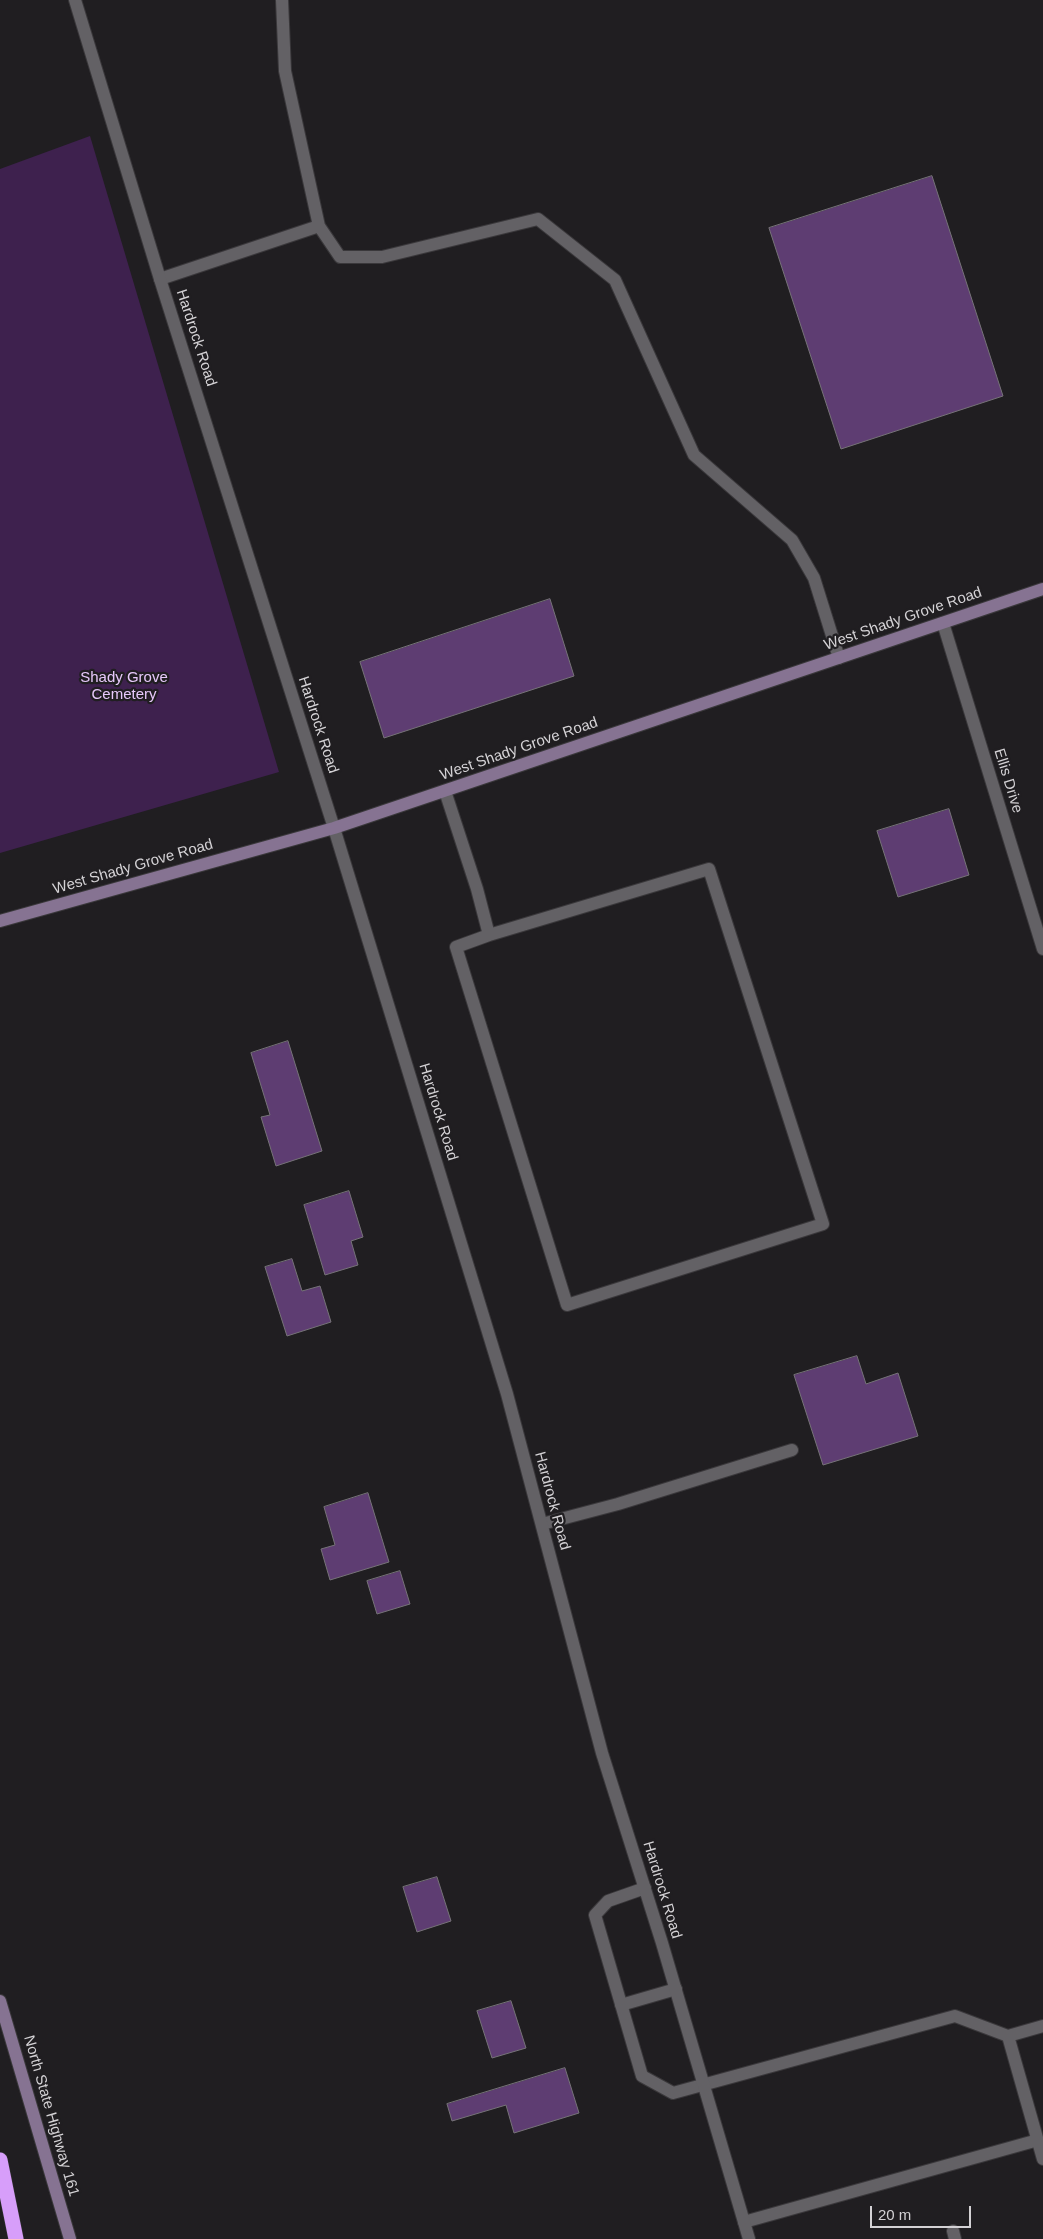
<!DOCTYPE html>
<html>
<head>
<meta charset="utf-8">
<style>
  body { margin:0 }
  #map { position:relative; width:1043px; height:2239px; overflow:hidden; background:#201e21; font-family:Helvetica,sans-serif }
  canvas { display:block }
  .scale { position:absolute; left:870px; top:2206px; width:101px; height:22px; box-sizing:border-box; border:2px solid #d4d2d5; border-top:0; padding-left:6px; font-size:15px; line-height:18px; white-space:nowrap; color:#d4d2d5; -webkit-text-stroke:4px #201e21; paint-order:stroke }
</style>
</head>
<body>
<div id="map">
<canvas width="1043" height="2239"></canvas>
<div class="scale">20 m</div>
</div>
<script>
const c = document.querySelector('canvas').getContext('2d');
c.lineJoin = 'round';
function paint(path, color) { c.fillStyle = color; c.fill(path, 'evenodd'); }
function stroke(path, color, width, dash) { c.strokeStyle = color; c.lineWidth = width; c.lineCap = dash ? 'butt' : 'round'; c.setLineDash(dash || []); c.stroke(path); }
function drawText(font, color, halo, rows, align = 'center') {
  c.font = font + ' Helvetica,sans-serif'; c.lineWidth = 4.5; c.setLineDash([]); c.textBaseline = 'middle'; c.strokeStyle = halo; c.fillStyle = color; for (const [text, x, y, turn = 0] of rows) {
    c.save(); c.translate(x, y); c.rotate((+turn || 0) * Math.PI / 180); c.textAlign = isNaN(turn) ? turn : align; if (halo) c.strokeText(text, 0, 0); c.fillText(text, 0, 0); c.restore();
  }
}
const green = new Path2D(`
  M90 136 279 772 0 853V169Z`);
const building = new Path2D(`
  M932 176 1003 396 841 449 769 228Z
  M550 599 574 676 384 738 360 662Z
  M949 809 969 875 898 897 877 831Z
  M288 1041 322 1151 276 1166 261 1117 270 1115 251 1053Z
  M349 1191 363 1237 351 1241 358 1265 325 1275 304 1205Z
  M292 1259 302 1291 320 1286 331 1322 287 1336 265 1267Z
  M857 1356 866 1384 898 1373 918 1436 823 1465 794 1375Z
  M368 1493 389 1562 330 1580 321 1549 335 1545 324 1507Z
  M400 1571 410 1604 377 1614 367 1581Z
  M437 1877 451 1921 417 1932 403 1887Z
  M511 2001 526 2048 492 2058 477 2011Z
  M565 2068 579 2113 514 2133 506 2105 452 2121 447 2104Z`);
const service = new Path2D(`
  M319 226 340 257H382L538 219 615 280 694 455 792 540 814 578 839 658
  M160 279 319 226 285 71 282 0
  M445 791 477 889 489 935 456 947 567 1305 823 1224 709 869 489 935
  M542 1524 618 1504 792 1450
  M645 1888 608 1901 595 1915 642 2076 673 2093 955 2016 1008 2036 1043 2026
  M621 2005 676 1989
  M1008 2036 1043 2159
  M744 2222 1038 2140
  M953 2231 955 2239`);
const minor = new Path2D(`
  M75 0 160 279 334 828 507 1394 602 1753 662 1943 749 2239
  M943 623 1043 949`);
const secondary = new Path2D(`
  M0 921 334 828 1043 589
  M0 2001 70 2239`);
const motorway = new Path2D(`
  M0 2160 16 2239`);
const streetNames = [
  ["Hardrock Road",196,338,72],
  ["West Shady Grove Road",903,619,-19],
  ["Hardrock Road",318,725,72],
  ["West Shady Grove Road",519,749,-19],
  ["Ellis Drive",1008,781,73],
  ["West Shady Grove Road",133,867,-16],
  ["Hardrock Road",438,1112,73],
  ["Hardrock Road",552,1501,75],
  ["Hardrock Road",662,1890,73],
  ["North State Highway 161",51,2116,74]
];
const parkNames = [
  ["Shady Grove",124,678],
  ["Cemetery",124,695]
];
paint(green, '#3e214e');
paint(building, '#5e3d72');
stroke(building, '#767378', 1);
stroke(service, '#3a383b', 14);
stroke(minor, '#3a383b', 14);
stroke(secondary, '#3a383b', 14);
stroke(motorway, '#3a383b', 16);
stroke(service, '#636165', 12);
stroke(minor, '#636165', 12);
stroke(secondary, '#867392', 12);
stroke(motorway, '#d79efa', 15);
drawText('15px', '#d4d2d5', '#201e21', streetNames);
drawText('15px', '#e6c8fa', '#201e21', parkNames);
</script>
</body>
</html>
